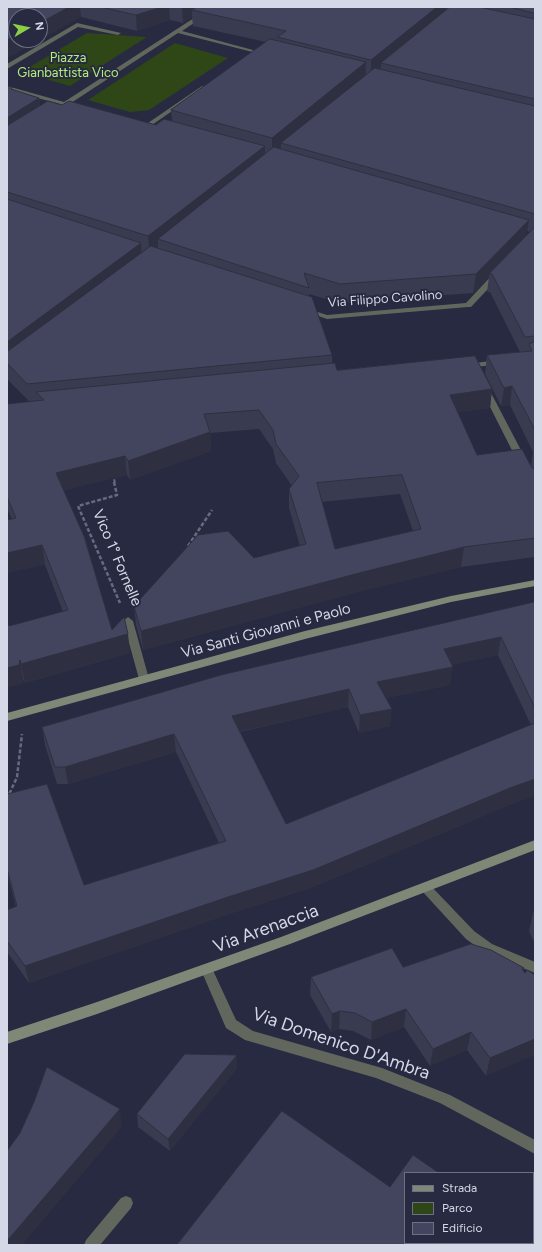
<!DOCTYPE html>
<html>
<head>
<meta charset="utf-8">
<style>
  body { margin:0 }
  #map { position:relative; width:542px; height:1252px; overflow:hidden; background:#272a40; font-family:Figtree,sans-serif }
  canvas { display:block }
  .frame { position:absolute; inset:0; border:8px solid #d5d8e6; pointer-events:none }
  .legend { position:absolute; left:404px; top:1172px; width:130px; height:72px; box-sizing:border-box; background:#272a40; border:1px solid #6d7082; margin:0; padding:5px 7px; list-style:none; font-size:12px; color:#d5d8e6 }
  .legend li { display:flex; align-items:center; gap:8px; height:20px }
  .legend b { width:20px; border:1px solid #6d7082 }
  .north { position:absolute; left:8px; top:8px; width:40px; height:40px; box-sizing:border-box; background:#272a40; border:1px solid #6d7082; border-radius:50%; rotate:81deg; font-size:11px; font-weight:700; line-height:16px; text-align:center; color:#d5d8e6 }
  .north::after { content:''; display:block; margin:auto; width:14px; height:18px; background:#8cce45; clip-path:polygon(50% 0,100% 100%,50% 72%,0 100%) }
</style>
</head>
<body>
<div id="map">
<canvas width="542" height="1252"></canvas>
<div class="frame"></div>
<ul class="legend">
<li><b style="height:5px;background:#7f8877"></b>Strada</li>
<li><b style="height:11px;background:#2f4717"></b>Parco</li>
<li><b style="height:11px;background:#42455d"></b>Edificio</li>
</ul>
<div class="north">N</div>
</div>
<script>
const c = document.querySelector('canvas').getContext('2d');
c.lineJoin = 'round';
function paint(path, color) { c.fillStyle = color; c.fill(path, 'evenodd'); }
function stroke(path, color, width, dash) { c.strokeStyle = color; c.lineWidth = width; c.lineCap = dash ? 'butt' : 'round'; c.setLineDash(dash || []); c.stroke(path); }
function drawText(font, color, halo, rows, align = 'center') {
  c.font = font + ' Figtree,sans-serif'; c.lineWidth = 4; c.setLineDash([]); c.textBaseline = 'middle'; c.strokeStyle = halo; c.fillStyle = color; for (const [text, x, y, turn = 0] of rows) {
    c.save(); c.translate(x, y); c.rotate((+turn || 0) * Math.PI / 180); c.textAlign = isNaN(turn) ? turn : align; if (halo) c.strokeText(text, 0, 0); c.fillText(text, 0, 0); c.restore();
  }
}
const green = new Path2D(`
  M87 33 147 37 70 86 21 72Z
  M175 43 228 58 149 110 130 112 88 100Z`);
const pathFar1 = new Path2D(`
  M113 475 115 483`);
const path = new Path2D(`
  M114 482 117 495 78 506 120 603
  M188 546 212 510
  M7 799 17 777 22 734`);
const service = new Path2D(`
  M126 1196 131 1198 133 1203 131 1208 100 1245H84L86 1240 121 1198Z`);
const minor = new Path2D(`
  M211 7H218L182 31 268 54V56L178 33 71 103 79 106V108L66 106 60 107V104L7 90V86L64 102Z
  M77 23 121 33 118 35 78 27 7 69V64Z
  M202 86 207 87 149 127H145V125Z
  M494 273H497L501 275 471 307H468L327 319 301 310 305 308 327 315 466 303Z
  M499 360 503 362 502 364 467 368 463 366 467 364Z
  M485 386 489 389 535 477V489L530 486 481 389Z
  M128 617 133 621 149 679 148 682H140L139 679 123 621Z
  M426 883 430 885 474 931 492 944 535 962V973L484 952 466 939 422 891 420 888 422 885Z
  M207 965 211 966 236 1020 253 1031 382 1068 450 1095 535 1140V1154L440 1103 376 1078 245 1040 226 1028 201 970 203 966Z`);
const secondary = new Path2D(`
  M535 580V586L451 602 305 639 7 721V713L305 631 451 596Z
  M535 840V850L290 944 97 1014 7 1044V1032L97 1002 281 937Z`);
const wall = new Path2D(`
  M7 7H535V557L461 567 361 591 143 650 136 625 134 606 254 558 300 546 289 508V489L292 486 276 463 273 449 259 429 210 433 211 451 130 480 127 475 64 490 112 630 130 653 25 683 23 679 22 684 9 626 63 612 45 565 12 519 7 508V404L30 402 7 379V86L13 90 39 98 40 106 62 105 156 125 172 121 171 110 266 42 193 26 192 17 183 23 170 20 137 31 81 17 16 40H39L7 58ZM527 231 531 232 527 236ZM489 277 487 292H490L520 352 487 355 485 374 501 406 510 405 533 452 531 466 477 455 458 412 490 408 492 389 337 370 332 363V355L309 296V294L339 303 473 293ZM400 494 413 531 335 549 322 502Z
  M535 602V795L507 806 313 887 229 914 29 983 7 952V910L16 907 7 873V794L84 885 219 843 176 752 68 784H57L45 745 42 727ZM498 655 531 725 286 824 240 732 348 707 359 733 390 726 386 698 450 685 451 665Z
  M535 909V944L529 931 533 913Z
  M403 967 524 968 486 1076 467 1050 430 1066 404 1027 371 1040 353 1031 339 1029 331 1032 310 995 311 977Z
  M237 1068 170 1151 138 1127 137 1114Z`);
const shadedWall = new Path2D(`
  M69 7H80L81 17 40 40V23Z
  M162 7H169L170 20 137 31 136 15Z
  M183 7H208L192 10V17L183 23 182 8Z
  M437 7H446V15L381 63V68L371 76V60Z
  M16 36V40H39L7 58V40Z
  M366 62 365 82 281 143V150L272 158V138Z
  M39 98 41 115 7 136V118Z
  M265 146V164L158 239V247L150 254 148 236Z
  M529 220 526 239 489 274V277L473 293 476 274Z
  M141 243 142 261 7 363V342Z
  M512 386 510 405 501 406 504 388Z
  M492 389 490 408 448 414 450 395Z
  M210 432 211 451 130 480 128 461Z
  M125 456 127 475 58 492 56 473Z
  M42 545 45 565 7 573V553Z
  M464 547 461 567 361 591 143 650 141 631 363 572Z
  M128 634 130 653 25 683 21 664Z
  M501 637 498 655 442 667 444 649Z
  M20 660 23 679 22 684 7 688V668Z
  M453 667 450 685 376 700 377 682Z
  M349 689 348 707 233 733 232 716Z
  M392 709 390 726 359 733 360 715Z
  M174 734 176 752 68 784 65 767Z
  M535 779V795L507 806 313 887 229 914 29 983 25 966Z
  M406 1009 404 1027 371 1040 372 1022Z
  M340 1011 339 1029 331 1032 332 1014Z
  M471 1032 467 1050 430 1066 433 1049Z
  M535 1039V1055L486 1076 490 1058Z
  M237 1055V1068L170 1151 168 1139Z
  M120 1109 122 1127 22 1245H7V1241Z`);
const building = new Path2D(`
  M7 7H69L40 23V16H16V36L7 40Z
  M101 7H162L136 15Z
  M197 7H437L371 60 277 37 286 31 192 10Z
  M450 7H479L535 19V99L381 63Z
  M510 7H535V13Z
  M270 39 366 62 272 138 171 110Z
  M375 68 535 106V214L281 143Z
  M7 86 13 87 11 89 39 98 7 118Z
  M48 101 62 105 69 101 156 125 164 119 265 146 148 236 7 192V126Z
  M274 147 529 220 476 274 340 284 304 273 309 288 158 239Z
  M7 199 141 243 7 342Z
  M535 227V336L525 337 492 274H489Z
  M151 246 312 297 332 355 27 384 7 363V352Z
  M535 342V430L512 386 504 388 487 355 532 351 529 344Z
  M475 356 492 389 450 395 477 455 522 449 532 468 535 469V538L464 547 363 572 141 631 134 606 198 535 228 531 254 558 306 544 289 489 299 476 276 444 273 430 259 410 204 414 210 432 128 461 125 456 56 473 84 536 112 630 124 617 128 634 21 664 20 660 19 665 7 668V622L9 626 68 610 42 545 7 553V520L16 518 7 497V404L44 400 36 392 335 363 337 370ZM402 475 421 529 335 549 317 483Z
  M535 602V708L501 637 444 649 453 667 377 682 392 709 360 715 349 689 232 716 286 824 535 723V779L510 788 313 870 228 897 25 966 7 941V910L17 906 7 869V794L47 784 84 885 226 841 174 734 65 767H55L42 727 221 675Z
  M535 909V917L533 913Z
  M471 944 491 950 524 968 522 969 525 973 527 970 535 975V1039L490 1058 471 1032 433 1049 406 1009 372 1022 355 1013 340 1011 332 1014 311 977 392 948 403 967Z
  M185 1054 237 1055 168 1139 137 1114Z
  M47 1067 120 1109 7 1241V1151L20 1133 34 1102Z
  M282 1111 390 1187 413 1155 439 1173H405V1243H533V1180L535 1181V1245H177Z`);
const farParknames = [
  ["Piazza",68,58],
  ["Gianbattista Vico",68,73]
];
const farStreetnames = [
  ["Via Filippo Cavolino",385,299,-4]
];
const streetNames = [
  ["Vico 1° Fornelle",117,558,67],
  ["Via Santi Giovanni e Paolo",266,631,-15]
];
const nearStreetnames = [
  ["Via Arenaccia",266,929,-20],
  ["Via Domenico D'Ambra",341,1044,19]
];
paint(green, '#2f4717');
stroke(pathFar1, '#686b7e', 2, [3, 1.5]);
stroke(path, '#686b7e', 2.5, [4, 2]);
paint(service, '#61675d');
paint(minor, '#61675d');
paint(secondary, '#7f8877');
paint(wall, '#393b50');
paint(shadedWall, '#2e3041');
paint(building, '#42455d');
stroke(building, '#2e3041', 1);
drawText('13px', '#b3ee7c', '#272a40', farParknames);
drawText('13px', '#d5d8e6', '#272a40', farStreetnames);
drawText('15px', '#d5d8e6', '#272a40', streetNames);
drawText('18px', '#d5d8e6', '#272a40', nearStreetnames);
</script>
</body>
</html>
